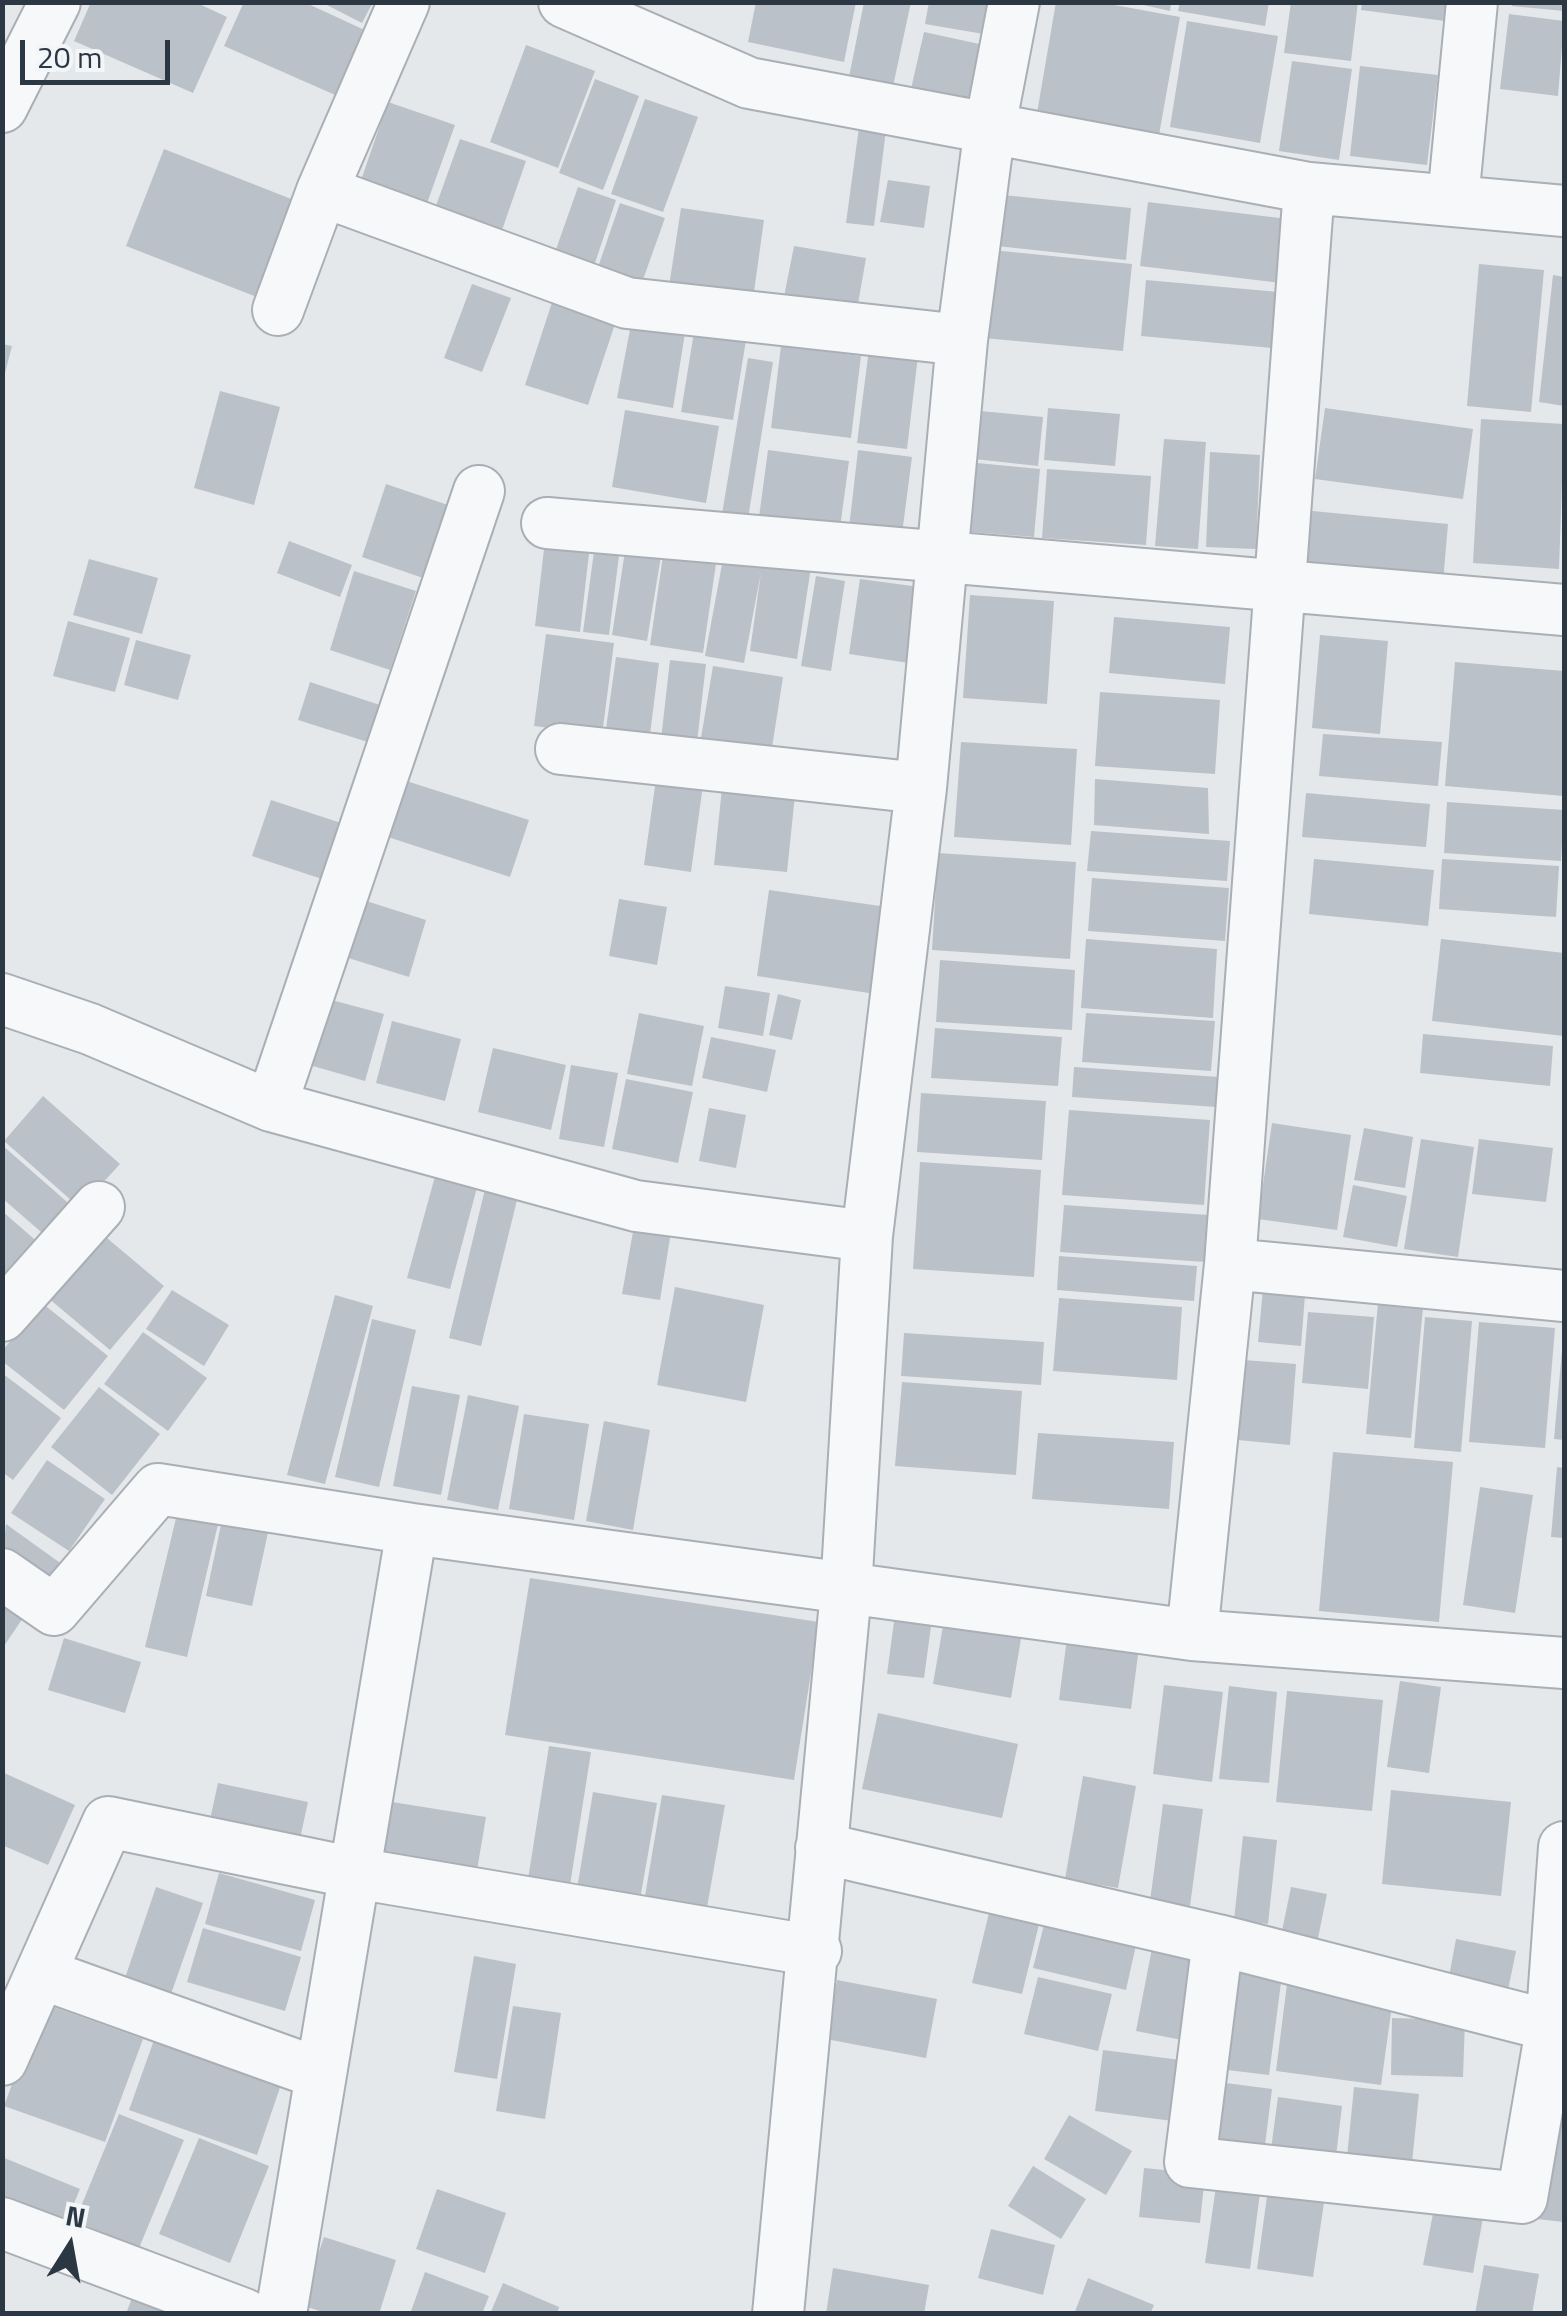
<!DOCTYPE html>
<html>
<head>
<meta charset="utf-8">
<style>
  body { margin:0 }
  #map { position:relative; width:1567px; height:2316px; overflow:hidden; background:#e4e8eb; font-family:"Titillium Web",sans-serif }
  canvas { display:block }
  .frame { position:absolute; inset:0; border:5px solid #2b3743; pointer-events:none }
  .north { position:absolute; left:20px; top:2196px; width:100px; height:100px; -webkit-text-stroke:8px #f3f6f8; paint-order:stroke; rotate:11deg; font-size:28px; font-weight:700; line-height:40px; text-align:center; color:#2b3743 }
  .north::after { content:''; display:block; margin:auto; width:35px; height:45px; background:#2b3743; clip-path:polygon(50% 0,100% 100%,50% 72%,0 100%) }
  .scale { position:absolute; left:20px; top:40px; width:150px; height:45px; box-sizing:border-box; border:5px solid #2b3743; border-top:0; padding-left:12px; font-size:30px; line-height:35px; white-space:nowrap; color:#2b3743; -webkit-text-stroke:8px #f3f6f8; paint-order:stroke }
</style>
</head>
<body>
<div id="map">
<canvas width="1567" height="2316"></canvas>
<div class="frame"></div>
<div class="north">N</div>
<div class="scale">20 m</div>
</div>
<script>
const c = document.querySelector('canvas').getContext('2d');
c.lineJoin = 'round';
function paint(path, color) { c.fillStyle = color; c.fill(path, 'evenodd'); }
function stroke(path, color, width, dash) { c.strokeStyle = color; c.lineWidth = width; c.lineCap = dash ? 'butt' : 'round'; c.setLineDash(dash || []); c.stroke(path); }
const building = new Path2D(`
  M91 2H195L227 17 193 93 74 41Z
  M244 2H304L371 33 342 98 224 46Z
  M321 2H373L362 23Z
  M756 2H856L844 62 748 42Z
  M864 2H911L892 91 848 82Z
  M929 2H1006L1001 37 925 24Z
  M1056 2H1098L1180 17 1159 135 1037 113Z
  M1130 2H1171L1170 11Z
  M1180 2H1269L1265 26 1178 11Z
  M1291 2H1358L1351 61 1284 53Z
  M1362 2H1448L1445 21 1361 10Z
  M1512 2H1564V11L1512 6Z
  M1509 14 1564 21 1558 96 1500 89Z
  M1187 21 1278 36 1260 143 1170 127Z
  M924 32 998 48 982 118 908 102Z
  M526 45 595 71 558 168 490 142Z
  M1292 61 1352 69 1339 160 1279 151Z
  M1360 66 1438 75 1427 165 1350 156Z
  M595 79 639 96 603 190 559 173Z
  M645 99 698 117 663 212 611 194Z
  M388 102 455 125 425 209 359 186Z
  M859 127 886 130 874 226 846 223Z
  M460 139 526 161 500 236 433 214Z
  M164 149 304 204 267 301 126 246Z
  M888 180 930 186 924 228 880 222Z
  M578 187 616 200 593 269 554 255Z
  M1003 195 1131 208 1126 260 997 246Z
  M1148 202 1296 220 1289 284 1140 266Z
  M620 203 665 218 640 288 596 273Z
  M681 208 764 220 752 306 668 293Z
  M794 246 866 258 857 310 784 297Z
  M992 250 1132 264 1123 351 984 338Z
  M1479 264 1544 270 1531 412 1467 406Z
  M1553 275 1564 277V406L1539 402Z
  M1146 280 1278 292 1272 348 1141 336Z
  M472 284 511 298 482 372 444 358Z
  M557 287 620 309 588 405 525 385Z
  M631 324 685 333 673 408 617 398Z
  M695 326 747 334 733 420 681 412Z
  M870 341 919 347 907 449 857 443Z
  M2 344 12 346 4 377H2Z
  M781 346 861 356 851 438 771 428Z
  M748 358 773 362 747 525 721 520Z
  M220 391 280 407 254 505 194 488Z
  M1048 408 1120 414 1115 466 1044 460Z
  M1325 408 1473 429 1463 499 1315 479Z
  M625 410 719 426 706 503 612 487Z
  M970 410 1043 417 1038 466 965 458Z
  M1481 419 1564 424 1559 569 1473 563Z
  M1164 439 1206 442 1198 549 1155 546Z
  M768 450 849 461 838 543 757 532Z
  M858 450 912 457 902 534 849 528Z
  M1210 452 1260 455 1256 549 1206 547Z
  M977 463 1040 469 1034 537 971 532Z
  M1047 469 1151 476 1146 545 1042 538Z
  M386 484 451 506 426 579 362 557Z
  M1302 510 1448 524 1442 594 1296 581Z
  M546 532 591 536 580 632 535 626Z
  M596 537 621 540 609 635 583 632Z
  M289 541 352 565 340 597 277 573Z
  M626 545 662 550 647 641 612 635Z
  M664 549 717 557 703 653 650 645Z
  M89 559 158 578 142 634 73 615Z
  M723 559 763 567 764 560 811 567 797 659 750 651 761 572 744 663 705 656Z
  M354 571 416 591 390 670 330 650Z
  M816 576 845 581 831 671 801 666Z
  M860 579 920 587 909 663 849 654Z
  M970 595 1054 601 1047 704 963 698Z
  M1114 617 1230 627 1225 684 1109 673Z
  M68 621 130 638 115 692 53 676Z
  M546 634 614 643 602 735 534 726Z
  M1320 635 1388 641 1380 734 1312 728Z
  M136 640 191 655 178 700 124 685Z
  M616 657 659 663 649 742 605 736Z
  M670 660 706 664 696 751 660 748Z
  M1455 662 1564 671V796L1445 786Z
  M713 666 783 677 769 767 698 756Z
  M310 682 383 706 371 743 298 720Z
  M1100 692 1220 700 1215 774 1095 766Z
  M1323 734 1442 742 1438 786 1319 776Z
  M961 742 1077 749 1071 845 954 837Z
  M400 779 529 820 510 877 382 835Z
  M656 779 703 785 691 872 644 865Z
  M1095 779 1208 788 1209 834 1094 825Z
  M722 788 795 795 787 872 714 865Z
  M1306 793 1430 804 1426 847 1302 837Z
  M271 800 341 823 322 879 252 856Z
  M1447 802 1564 810 1561 861 1444 853Z
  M1091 831 1230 841 1227 881 1087 871Z
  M938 853 1076 862 1070 959 932 950Z
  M1314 859 1434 870 1428 926 1309 914Z
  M1442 859 1559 866 1556 917 1439 909Z
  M1092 878 1229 888 1225 941 1088 931Z
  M769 890 894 908 882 995 757 976Z
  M360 899 426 920 409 977 342 956Z
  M619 899 667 907 657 965 609 956Z
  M1086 939 1217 949 1213 1018 1081 1008Z
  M1441 939 1564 953V1036L1432 1021Z
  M940 960 1075 970 1072 1030 936 1022Z
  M725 986 770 993 763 1036 718 1028Z
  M778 994 801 1000 792 1040 769 1035Z
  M324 998 384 1014 365 1081 306 1064Z
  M639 1013 704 1026 692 1086 627 1074Z
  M1086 1013 1215 1021 1211 1071 1082 1062Z
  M392 1021 461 1039 445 1101 376 1083Z
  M935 1028 1062 1037 1058 1086 931 1078Z
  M1423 1034 1553 1046 1550 1086 1420 1073Z
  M711 1037 776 1050 767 1092 702 1078Z
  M493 1048 566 1065 551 1130 478 1112Z
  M571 1065 618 1073 604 1147 559 1139Z
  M1074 1067 1219 1077 1216 1107 1072 1097Z
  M626 1079 693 1092 678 1163 612 1149Z
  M921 1093 1046 1101 1042 1160 917 1152Z
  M43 1096 120 1164 80 1208 4 1141Z
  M709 1108 746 1115 736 1168 699 1161Z
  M1069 1110 1210 1120 1204 1205 1062 1195Z
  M1272 1123 1351 1135 1337 1230 1258 1219Z
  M1364 1128 1413 1137 1405 1188 1354 1180Z
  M1421 1139 1474 1147 1458 1257 1404 1249Z
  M1479 1139 1553 1148 1546 1202 1472 1194Z
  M2 1145 74 1208 48 1238 2 1198Z
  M920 1162 1041 1170 1034 1277 913 1269Z
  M437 1169 479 1180 450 1289 407 1278Z
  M486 1185 519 1192 481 1346 449 1338Z
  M1353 1185 1407 1196 1397 1247 1343 1237Z
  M1064 1205 1209 1215 1206 1262 1060 1252Z
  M2 1211 41 1245 2 1288Z
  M634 1226 671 1232 660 1300 622 1294Z
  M101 1233 164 1286 110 1350 47 1297Z
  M1059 1256 1197 1266 1194 1301 1057 1290Z
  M1264 1278 1306 1282 1301 1346 1258 1342Z
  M675 1287 764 1305 746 1402 657 1385Z
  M172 1290 229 1325 204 1366 146 1329Z
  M335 1295 373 1306 325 1484 287 1475Z
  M1059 1298 1182 1307 1177 1380 1053 1371Z
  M42 1303 108 1356 64 1410 2 1361V1351Z
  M1378 1303 1423 1307 1411 1438 1366 1434Z
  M1308 1312 1374 1317 1368 1389 1302 1383Z
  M1425 1317 1472 1321 1461 1452 1414 1448Z
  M372 1319 416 1330 379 1487 335 1477Z
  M1479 1322 1555 1328 1545 1448 1469 1442Z
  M143 1332 207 1378 168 1431 104 1384Z
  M904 1333 1044 1342 1041 1385 901 1376Z
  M1562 1350H1564V1440L1554 1439Z
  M1244 1360 1296 1364 1290 1445 1238 1440Z
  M2 1373 61 1418 13 1480 2 1472Z
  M902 1382 1022 1391 1016 1475 895 1466Z
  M412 1386 460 1395 441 1495 393 1486Z
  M99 1387 160 1434 112 1495 51 1447Z
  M468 1395 519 1406 498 1510 447 1500Z
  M524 1414 589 1424 574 1520 509 1509Z
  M604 1421 650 1430 633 1530 586 1521Z
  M1038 1433 1174 1442 1169 1509 1032 1499Z
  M1333 1452 1453 1462 1439 1622 1319 1611Z
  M47 1460 105 1499 69 1551 11 1513Z
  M1557 1467 1564 1468V1538L1551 1537Z
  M1480 1487 1533 1495 1515 1613 1463 1605Z
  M178 1510 219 1520 187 1657 145 1647Z
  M224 1510 271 1519 252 1606 206 1596Z
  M6 1524 63 1565 43 1594 2 1565Z
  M530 1578 819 1622 794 1780 505 1735Z
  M2 1587 31 1606 2 1649Z
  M895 1614 932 1619 924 1678 887 1674Z
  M944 1620 1022 1633 1011 1698 933 1684Z
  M1068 1630 1140 1639 1131 1709 1059 1700Z
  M64 1638 141 1662 125 1713 48 1690Z
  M1400 1681 1441 1687 1429 1773 1387 1767Z
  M1164 1685 1223 1692 1212 1782 1153 1774Z
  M1229 1686 1277 1692 1269 1783 1219 1779Z
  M1287 1691 1383 1700 1372 1811 1276 1802Z
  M878 1713 1018 1744 1002 1818 862 1789Z
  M549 1746 591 1752 568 1898 526 1892Z
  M2 1772 75 1805 48 1865 2 1845Z
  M1083 1776 1136 1786 1118 1888 1065 1879Z
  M218 1783 308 1802 296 1857 206 1838Z
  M1391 1790 1511 1802 1501 1896 1382 1884Z
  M593 1792 657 1803 639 1905 576 1895Z
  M662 1795 725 1805 705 1919 643 1908Z
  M392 1802 486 1817 474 1888 380 1874Z
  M1163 1804 1203 1809 1190 1906 1150 1901Z
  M1243 1836 1277 1840 1268 1924 1234 1920Z
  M219 1873 315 1900 301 1951 205 1924Z
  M156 1887 203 1903 171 1994 125 1978Z
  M1291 1887 1327 1894 1317 1943 1281 1936Z
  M994 1892 1044 1904 1022 1994 972 1983Z
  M1049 1905 1140 1927 1126 1990 1033 1968Z
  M203 1928 301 1957 285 2011 187 1982Z
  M1154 1938 1209 1949 1192 2042 1136 2031Z
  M1456 1939 1516 1951 1505 2005 1446 1993Z
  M474 1956 516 1964 497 2079 454 2072Z
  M1232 1968 1282 1975 1269 2075 1219 2069Z
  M1038 1977 1112 1994 1098 2051 1024 2034Z
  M837 1980 937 1999 926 2058 826 2039Z
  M1287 1984 1393 1998 1381 2085 1276 2071Z
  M42 2003 143 2039 105 2142 4 2106Z
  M513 2006 561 2013 545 2119 496 2111Z
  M1392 2018 1465 2020 1463 2077 1391 2075Z
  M159 2026 286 2070 257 2155 129 2110Z
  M1103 2050 1196 2062 1188 2123 1095 2111Z
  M1553 2078 1564 2080V2222L1537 2219Z
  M1226 2083 1272 2089 1263 2161 1217 2154Z
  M1354 2087 1419 2094 1411 2173 1346 2167Z
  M1278 2097 1342 2106 1334 2173 1269 2164Z
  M119 2114 184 2140 139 2248 75 2221Z
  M1069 2115 1132 2151 1106 2195 1044 2159Z
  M199 2138 269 2166 230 2263 159 2234Z
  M2 2157 80 2189 59 2240 2 2217Z
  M1033 2166 1086 2199 1061 2239 1008 2206Z
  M1144 2168 1205 2174 1200 2223 1139 2217Z
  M1218 2172 1262 2178 1250 2269 1205 2263Z
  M1269 2182 1326 2189 1313 2277 1257 2269Z
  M437 2189 506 2213 485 2273 416 2249Z
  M1437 2193 1486 2201 1473 2273 1423 2265Z
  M991 2229 1055 2245 1043 2295 978 2278Z
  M324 2237 396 2260 379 2314H329L301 2305Z
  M1484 2265 1539 2274 1532 2314H1475Z
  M833 2268 929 2285 924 2314H826Z
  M425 2272 489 2296 482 2314H410Z
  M1088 2278 1154 2305 1150 2314H1074Z
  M503 2283 559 2307 557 2314H490Z
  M137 2284 214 2314H126Z`);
const minor = new Path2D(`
  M564 2 749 83 1309 188 1564 211
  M2 107 55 2
  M322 191 627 303 962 340
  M1453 200 1472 2
  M278 310 322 191 404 2
  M547 523 1564 610
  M561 749 921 788
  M2 999 90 1029 271 1106 636 1206 867 1236
  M271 1106 479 491
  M1230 1264 1564 1296
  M2 1316 99 1207
  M2 1574 54 1610 158 1489 412 1529 1192 1635 1564 1663
  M1192 1635 1230 1264 1309 188
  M821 1848 1218 1940 1564 2029
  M1218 1940 1190 2162 1522 2198 1551 2029 1564 1847
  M42 1974 321 2074
  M2 2060 108 1822 355 1873 816 1951
  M2 2223 244 2314
  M281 2314 412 1529
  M778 2314 846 1591 867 1236 921 788 962 340 990 127 1014 2`);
paint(building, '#bbc1c8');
stroke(minor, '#a9afb5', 54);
stroke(minor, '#f6f8f9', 50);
</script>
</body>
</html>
